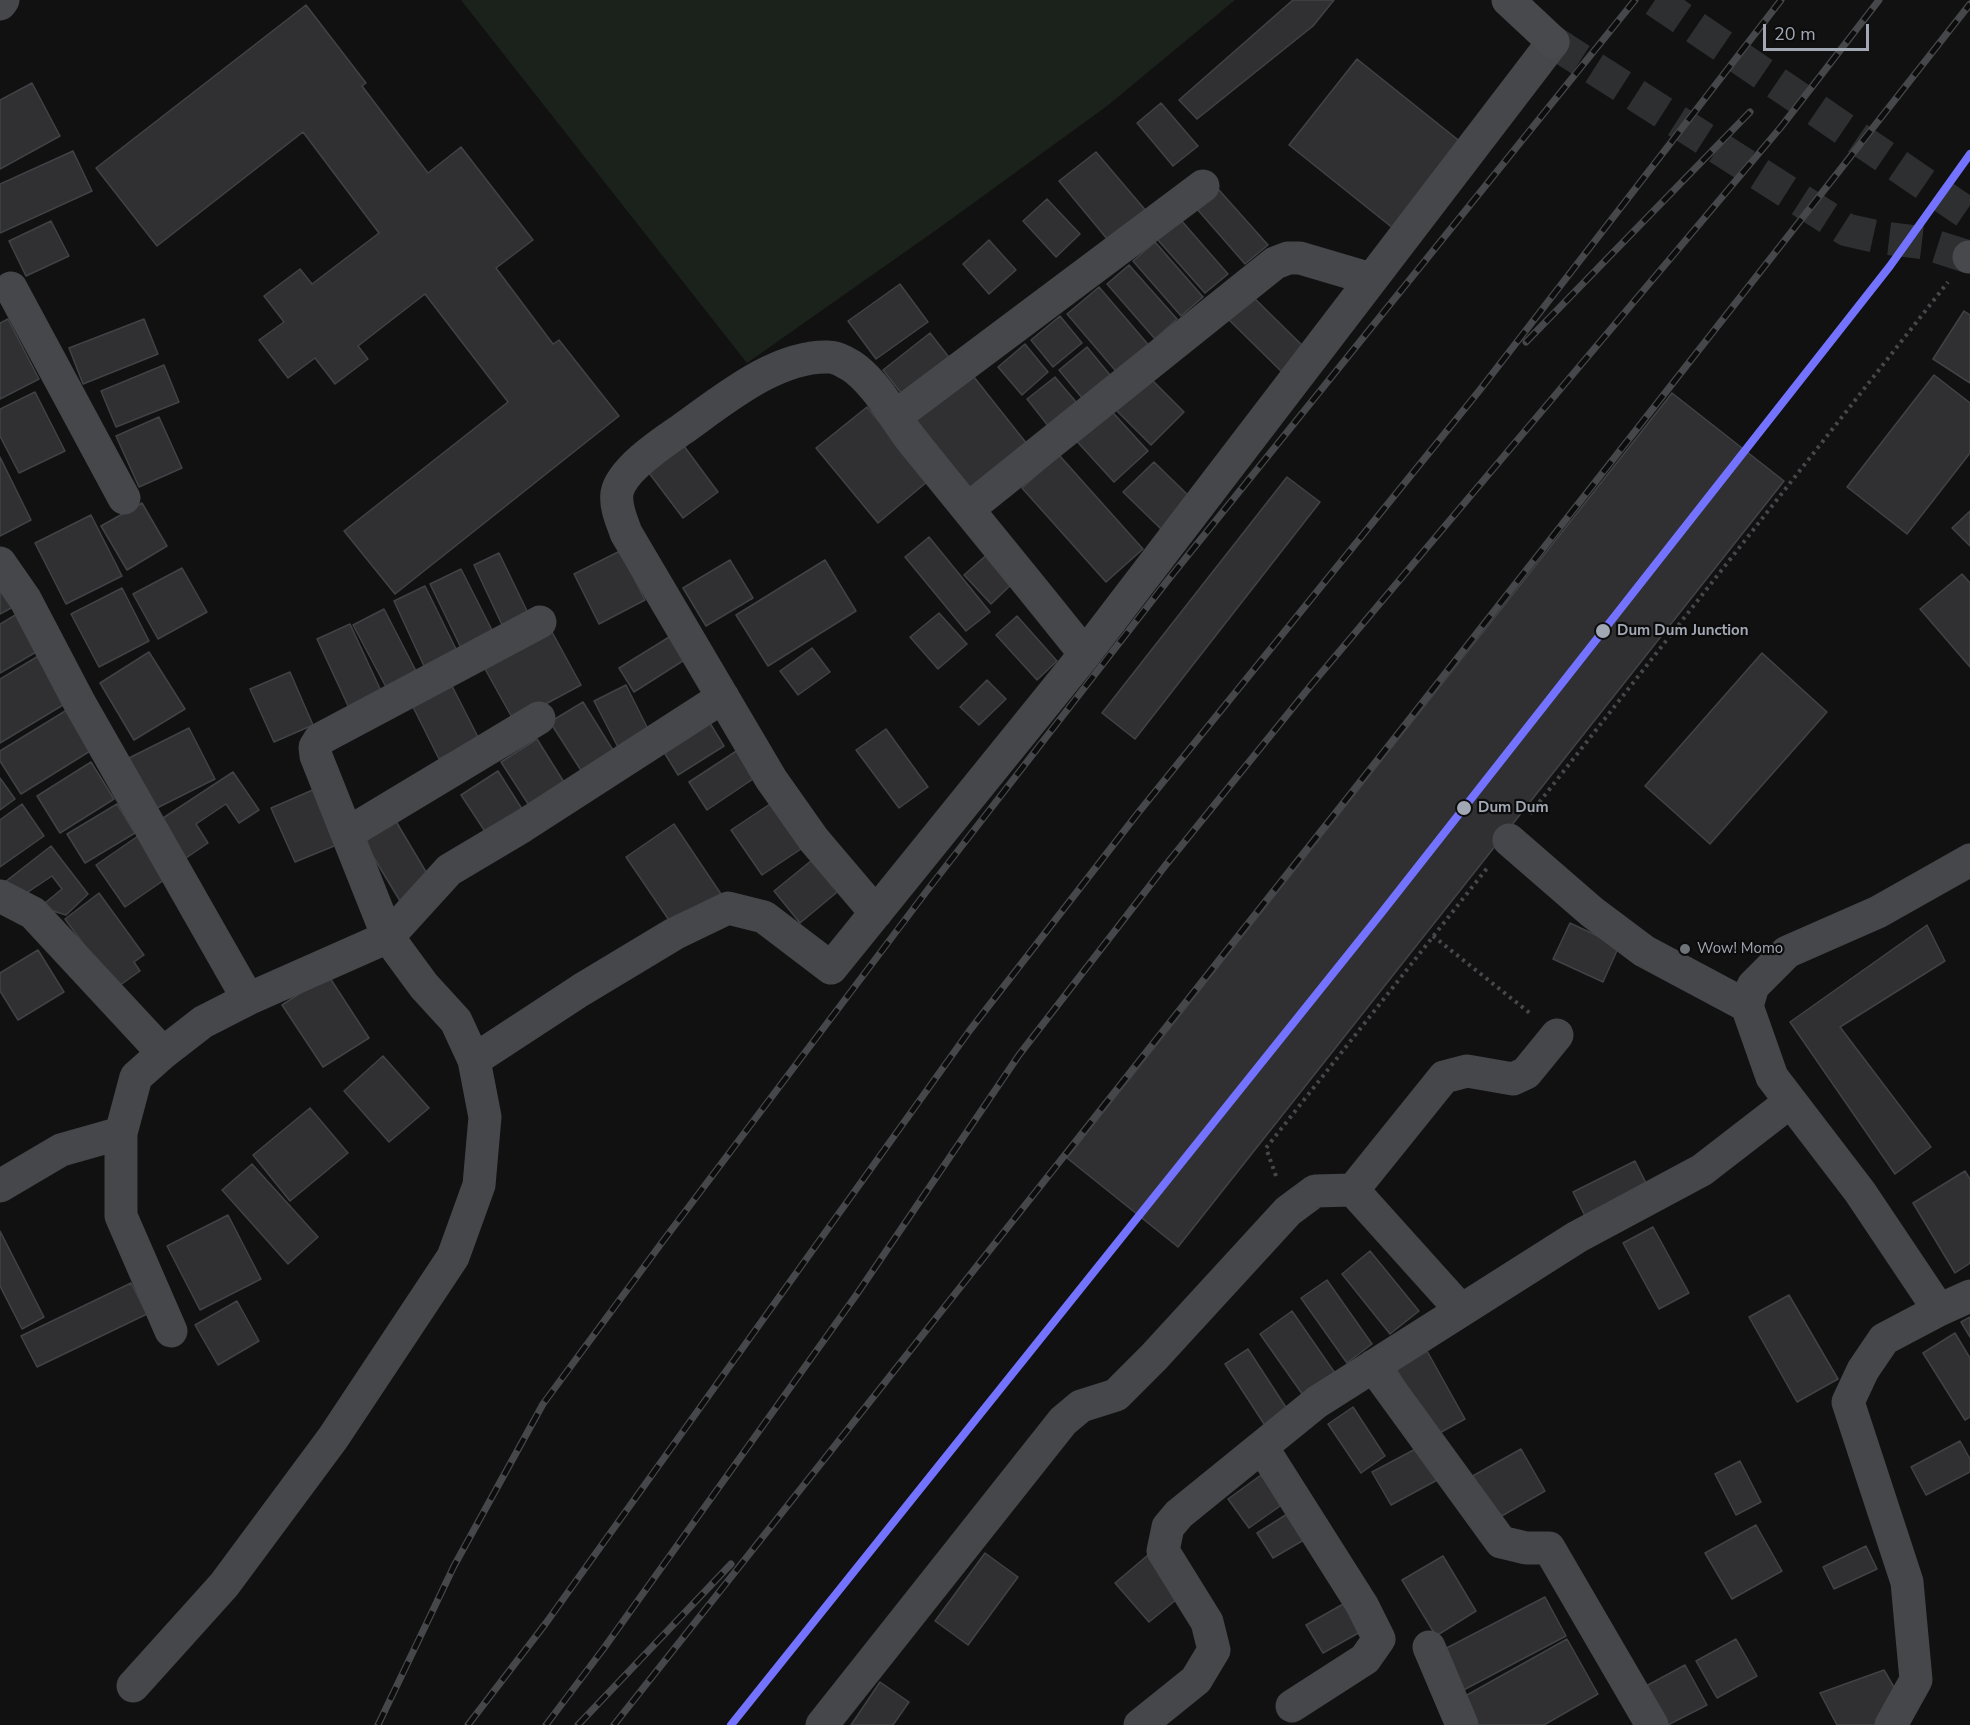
<!DOCTYPE html>
<html>
<head>
<meta charset="utf-8">
<style>
  body { margin:0 }
  #map { position:relative; width:1970px; height:1725px; overflow:hidden; background:#111; font-family:"Nunito Sans",sans-serif }
  canvas { display:block }
  .scale { position:absolute; left:1763px; top:24px; width:106px; height:27px; box-sizing:border-box; border:3px solid #a1a8b3; border-top:0; padding-left:8px; font-size:18px; line-height:21px; white-space:nowrap; color:#a1a8b3; -webkit-text-stroke:4px #0c0c0d; paint-order:stroke }
</style>
</head>
<body>
<div id="map">
<canvas width="1970" height="1725"></canvas>
<div class="scale">20 m</div>
</div>
<script>
const c = document.querySelector('canvas').getContext('2d');
c.lineJoin = 'round';
function paint(path, color) { c.fillStyle = color; c.fill(path, 'evenodd'); }
function stroke(path, color, width, dash) { c.strokeStyle = color; c.lineWidth = width; c.lineCap = dash ? 'butt' : 'round'; c.setLineDash(dash || []); c.stroke(path); }
function drawText(font, color, halo, rows, align = 'center') {
  c.font = font + ' "Nunito Sans",sans-serif'; c.lineWidth = 4.5; c.setLineDash([]); c.textBaseline = 'middle'; c.strokeStyle = halo; c.fillStyle = color; for (const [text, x, y, turn = 0] of rows) {
    c.save(); c.translate(x, y); c.rotate((+turn || 0) * Math.PI / 180); c.textAlign = isNaN(turn) ? turn : align; if (halo) c.strokeText(text, 0, 0); c.fillText(text, 0, 0); c.restore();
  }
}
const green = new Path2D(`
  M461 0H1235L1107 106 939 228 747 363Z`);
const building = new Path2D(`
  M1293 0H1334L1313 26 1197 119 1179 100Z
  M306 5 366 83 362 86 428 173 461 147 533 240 496 268 553 344 559 340 619 416 395 594 344 531 508 402 425 294 358 346 368 359 335 384 315 358 288 378 259 340 284 322 264 296 300 269 312 284 379 233 303 132 157 246 96 168Z
  M1357 59 1467 147 1399 233 1289 145Z
  M32 83 60 136 0 169V100Z
  M1161 103 1198 146 1173 166 1137 123Z
  M73 151 92 191 0 233V184Z
  M1096 152 1147 212 1108 240 1059 181Z
  M1219 190 1268 245 1245 264 1197 209Z
  M1047 199 1080 234 1056 257 1023 221Z
  M1180 219 1228 274 1205 293 1157 239Z
  M51 221 69 256 26 276 9 241Z
  M989 240 1016 270 989 294 963 264Z
  M1155 242 1203 297 1181 316 1133 261Z
  M1129 265 1177 319 1155 339 1107 284Z
  M900 284 928 322 876 359 848 321Z
  M1099 287 1152 349 1120 376 1067 314Z
  M1248 292 1307 350 1284 374 1225 316Z
  M1964 311 1970 315V383L1933 359Z
  M1060 316 1082 343 1053 367 1031 340Z
  M8 319 39 379 0 399V323Z
  M144 319 158 354 83 384 69 348Z
  M930 333 952 361 905 398 883 370Z
  M1025 344 1048 372 1022 395 998 367Z
  M1087 347 1115 381 1087 404 1059 370Z
  M164 365 179 402 116 427 101 391Z
  M970 372 1027 444 971 489 914 417Z
  M1934 375 1970 403V453L1907 534 1847 487Z
  M1148 376 1184 412 1151 445 1115 409Z
  M1055 377 1082 409 1053 432 1027 399Z
  M35 392 65 451 19 473 0 436V409Z
  M1672 393 1784 481 1178 1247 1067 1158Z
  M1106 405 1148 451 1114 482 1072 436Z
  M867 407 928 481 878 523 816 448Z
  M159 417 182 468 139 487 116 436Z
  M681 442 718 492 683 518 646 469Z
  M1059 455 1143 549 1106 582 1022 488Z
  M0 457 31 520 0 536Z
  M1154 462 1191 498 1161 529 1123 492Z
  M1287 477 1320 502 1135 739 1102 713Z
  M142 503 167 546 127 570 101 526Z
  M1970 511V546L1952 528Z
  M91 515 122 576 66 604 35 543Z
  M929 537 990 612 966 631 905 557Z
  M620 551 645 600 599 624 574 574Z
  M991 551 1017 579 991 604 964 575Z
  M499 553 529 615 503 627 474 565Z
  M730 560 753 598 706 626 683 588Z
  M825 560 856 611 768 666 736 615Z
  M182 568 207 612 158 639 133 594Z
  M461 569 494 634 462 650 430 584Z
  M1962 574 1970 583V667L1920 609Z
  M0 583 13 607 0 614Z
  M425 586 457 651 424 666 394 601Z
  M122 588 149 641 99 667 71 614Z
  M384 609 416 671 386 687 353 625Z
  M22 611 43 648 0 673V624Z
  M939 613 967 644 938 669 910 637Z
  M1017 616 1057 661 1037 680 996 635Z
  M350 624 382 693 349 708 317 639Z
  M552 632 581 685 514 721 485 669Z
  M674 634 689 657 634 692 619 668Z
  M812 648 830 672 798 695 780 671Z
  M149 652 185 709 134 740 100 683Z
  M1762 653 1827 712 1710 844 1645 786Z
  M40 655 68 702 0 743V679Z
  M290 672 313 725 274 742 250 689Z
  M449 680 479 739 439 759 410 701Z
  M987 680 1006 699 979 725 960 707Z
  M626 685 652 737 621 753 594 701Z
  M583 702 616 755 584 775 550 722Z
  M70 708 95 748 21 794 0 761V751Z
  M705 715 724 746 678 775 659 744Z
  M189 728 215 779 155 809 129 758Z
  M886 729 928 787 899 808 856 750Z
  M537 739 567 787 532 810 501 762Z
  M741 748 759 775 707 810 689 782Z
  M91 762 114 799 60 833 37 796Z
  M498 771 524 812 488 836 461 795Z
  M233 772 259 810 239 823 226 804 196 824 208 843 186 858 160 820Z
  M0 778 15 799 0 810Z
  M315 789 339 844 295 862 271 808Z
  M779 798 810 843 762 875 731 830Z
  M22 804 44 836 0 867V820Z
  M117 804 135 833 85 863 67 834Z
  M394 818 432 882 400 901 362 838Z
  M674 824 721 894 673 926 626 857Z
  M138 836 167 878 125 907 96 865Z
  M51 846 88 894 66 915 40 907 62 889 52 876 19 898 0 886Z
  M817 856 842 888 800 923 774 891Z
  M99 893 144 955 134 962 140 971 116 988 65 919Z
  M1570 923 1619 946 1603 982 1553 959Z
  M1927 925 1945 961 1840 1027 1931 1147 1895 1174 1790 1022Z
  M38 950 64 992 18 1020 0 991V973Z
  M328 975 369 1038 323 1067 282 1005Z
  M383 1056 429 1108 389 1142 344 1091Z
  M310 1108 348 1153 290 1201 253 1155Z
  M1635 1161 1650 1191 1588 1222 1573 1192Z
  M252 1164 318 1237 288 1264 222 1190Z
  M1965 1171 1970 1179V1263L1955 1273 1913 1203Z
  M228 1215 261 1279 200 1310 167 1246Z
  M1653 1227 1689 1293 1659 1309 1623 1243Z
  M0 1231 44 1317 22 1329 0 1286Z
  M1370 1251 1419 1311 1390 1334 1342 1274Z
  M1327 1280 1372 1344 1347 1363 1301 1298Z
  M131 1283 147 1314 37 1367 21 1336Z
  M1789 1295 1838 1379 1797 1402 1749 1317Z
  M237 1301 259 1341 218 1365 195 1325Z
  M1292 1311 1337 1376 1305 1398 1260 1334Z
  M1970 1317V1337L1961 1322Z
  M1955 1333 1970 1358V1417L1965 1420 1923 1353Z
  M1248 1349 1291 1415 1268 1430 1225 1364Z
  M1427 1351 1465 1419 1434 1436 1396 1368Z
  M1353 1407 1385 1456 1361 1473 1328 1424Z
  M1960 1441 1970 1459V1472L1926 1495 1911 1467Z
  M1423 1445 1441 1478 1391 1505 1372 1472Z
  M1521 1449 1545 1491 1493 1521 1469 1478Z
  M1740 1461 1761 1502 1736 1515 1715 1474Z
  M1261 1475 1283 1504 1249 1528 1228 1499Z
  M1292 1511 1309 1537 1273 1558 1257 1533Z
  M1756 1525 1782 1571 1732 1599 1705 1553Z
  M1866 1546 1877 1569 1834 1589 1823 1567Z
  M985 1553 1018 1577 968 1645 935 1621Z
  M1148 1555 1182 1595 1149 1622 1115 1583Z
  M1443 1556 1476 1611 1436 1636 1402 1580Z
  M1545 1597 1566 1636 1456 1694 1435 1654Z
  M1345 1603 1362 1631 1323 1653 1306 1625Z
  M1567 1639 1598 1694 1544 1725H1473L1458 1700Z
  M1736 1639 1757 1676 1717 1698 1696 1661Z
  M1685 1665 1707 1705 1668 1725 1646 1686Z
  M1884 1670 1898 1694 1875 1725H1837L1820 1693Z
  M880 1682 909 1702 893 1725H851Z`);
const primaryTunnel = new Path2D(`
  M1655 0 1970 215
  M1553 42 1847 230 1883 238 1925 243 1969 257`);
const path = new Path2D(`
  M1530 814 1948 282
  M1433 936 1531 1014
  M1276 1176 1266 1148 1488 867`);
const street = new Path2D(`
  M0 4 3 0
  M11 288 124 498
  M896 416 1203 186
  M968 509 1275 263 1288 258H1300L1371 279
  M0 563 25 599 79 702 248 999
  M540 622 320 739 315 747 316 756 388 937 449 870 523 826 723 697
  M348 833 539 718
  M1509 840 1592 912 1644 951 1747 1006
  M0 896 33 913 163 1053
  M876 913 814 840 771 779 626 533C622 521 615 507 617 493 621 470 662 443 681 430 722 401 776 355 829 357 837 357 851 365 857 370 881 390 894 418 913 442 970 512 1028 583 1085 654
  M1747 1006 1772 1077 1860 1192 1939 1310
  M1747 1006 1753 986 1787 952 1878 912 1970 860
  M474 1060 581 990 674 934 728 908 764 917 831 968 1085 654 1553 42
  M121 1133V1216L171 1331
  M0 1186 61 1150 121 1133 136 1077 163 1053 203 1022 248 999 388 937 424 986 456 1021 474 1060 485 1117 479 1185 453 1257 333 1438 224 1585 133 1686
  M1353 1190 1444 1077 1467 1071 1513 1079 1526 1073 1557 1035
  M1373 1366 1501 1542 1526 1548H1549L1652 1725
  M1262 1447 1362 1605 1379 1639 1365 1659 1292 1706
  M1429 1647 1462 1725
  M822 1725 1063 1421 1081 1406 1116 1395 1154 1357 1288 1211 1315 1191 1353 1190 1461 1310
  M1140 1725 1196 1680 1214 1650 1207 1622 1163 1551 1168 1527 1179 1514 1317 1402 1577 1237 1702 1170 1790 1102
  M1891 1725 1916 1680 1907 1582 1848 1402 1863 1370 1884 1339 1939 1310 1970 1296`);
const primary = new Path2D(`
  M1508 0 1553 42
  M1969 257H1970`);
const rail = new Path2D(`
  M1526 342 1750 112
  M378 1725 454 1566 543 1404 663 1241 926 892 1168 580 1635 0
  M468 1725 546 1623 970 1030 1138 813 1479 391 1781 0
  M546 1725 604 1648 857 1294 1019 1055 1165 866 1312 684 1781 127 1879 0
  M578 1725 731 1564
  M614 1725 1386 749 1970 4`);
const metro1 = new Path2D(`
  M731 1725 1379 916 1890 266 1970 154`);
const markers = [
  [1603,631,8,"#a1a8b3"],
  [1464,808,8,"#a1a8b3"],
  [1685,949,6,"#6f737a"]
];
const stopNames = [
  ["Dum Dum Junction",1617,631],
  ["Dum Dum",1478,808]
];
const poiNames = [
  ["Wow! Momo",1697,949]
];
paint(green, '#1b221b');
paint(building, '#303032');
stroke(building, '#404245', 1.5);
stroke(primaryTunnel, '#2e2f31', 33, [33, 16]);
stroke(path, '#47484c', 4, [3, 4.5]);
stroke(street, '#45474a', 33);
stroke(primary, '#47494c', 33);
stroke(rail, '#46474a', 7);
stroke(rail, '#0c0c0d', 4.5, [14]);
stroke(metro1, '#7373ff', 8);
for (const [x, y, r, color] of markers) { const dot = new Path2D(); dot.arc(x, y, r, 0, 2 * Math.PI); c.fillStyle = color; c.fill(dot); stroke(dot, '#0c0c0d', 2); }
drawText('bold 15px', '#a1a8b3', '#0c0c0d', stopNames, 'left');
drawText('15px', '#a1a8b3', '#0c0c0d', poiNames, 'left');
</script>
</body>
</html>
